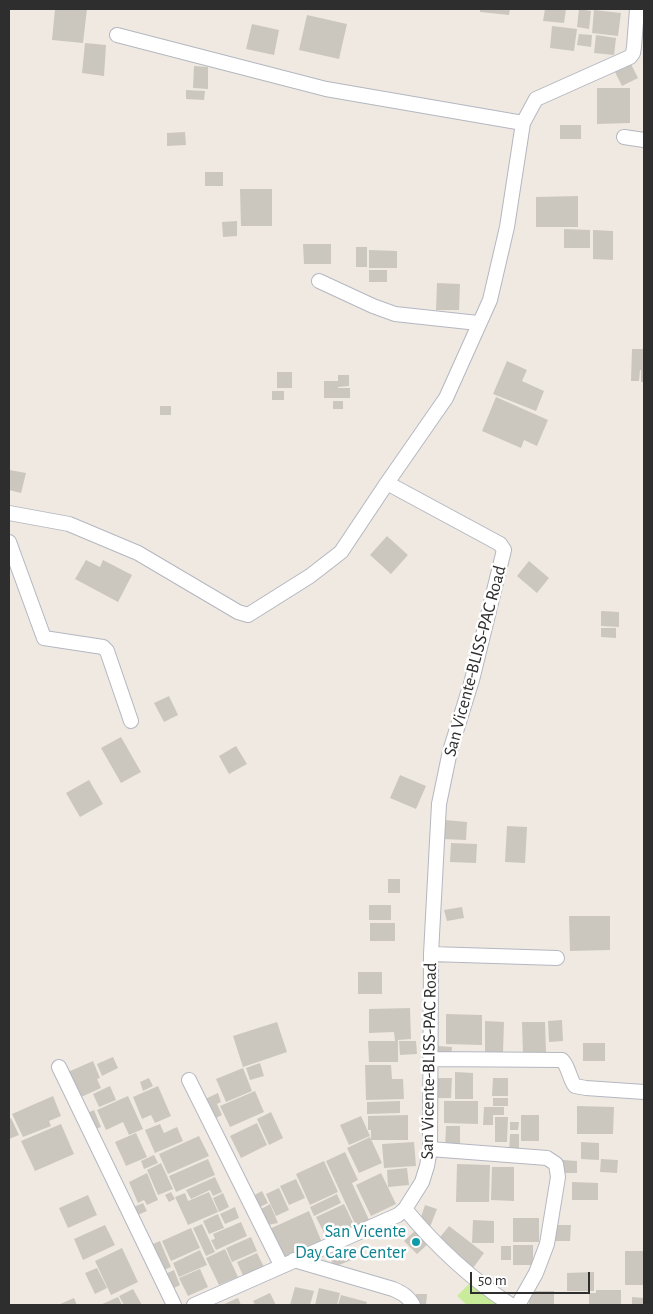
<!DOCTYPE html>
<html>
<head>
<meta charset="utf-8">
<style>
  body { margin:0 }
  #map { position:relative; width:653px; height:1314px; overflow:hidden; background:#efe9e1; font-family:"Alegreya Sans",sans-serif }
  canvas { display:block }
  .frame { position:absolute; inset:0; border:10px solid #2e2e2e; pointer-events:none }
  .scale { position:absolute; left:470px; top:1272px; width:120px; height:22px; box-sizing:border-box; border:2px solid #2e2e2e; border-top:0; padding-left:6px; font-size:15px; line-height:18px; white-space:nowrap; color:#2e2e2e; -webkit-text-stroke:4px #fff; paint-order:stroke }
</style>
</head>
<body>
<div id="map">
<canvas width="653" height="1314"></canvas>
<div class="frame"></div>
<div class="scale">50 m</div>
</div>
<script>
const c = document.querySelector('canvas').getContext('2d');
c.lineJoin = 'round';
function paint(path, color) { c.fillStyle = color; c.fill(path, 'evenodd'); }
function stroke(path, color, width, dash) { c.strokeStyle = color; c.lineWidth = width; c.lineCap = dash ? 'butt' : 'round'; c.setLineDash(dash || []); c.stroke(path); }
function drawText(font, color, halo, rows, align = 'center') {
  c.font = font + ' "Alegreya Sans",sans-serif'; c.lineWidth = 5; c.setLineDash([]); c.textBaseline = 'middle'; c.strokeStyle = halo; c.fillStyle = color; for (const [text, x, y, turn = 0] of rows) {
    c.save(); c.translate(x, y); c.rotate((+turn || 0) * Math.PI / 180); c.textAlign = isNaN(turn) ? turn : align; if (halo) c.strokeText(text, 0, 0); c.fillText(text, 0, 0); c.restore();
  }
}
const pitch = new Path2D(`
  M480 1273 512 1305H467L457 1296Z`);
const building = new Path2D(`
  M55 9H87L83 43 52 40Z
  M480 9H510L509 15 480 12Z
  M545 9H566L564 23 543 21Z
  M579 9 591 11 589 29 577 27Z
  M594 10 621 13 618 36 592 33Z
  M307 15 347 24 339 59 299 50Z
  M252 24 279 30 274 55 246 49Z
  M552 26 577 29 574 51 550 48Z
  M579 34 592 35 591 47 577 45Z
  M596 35 616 38 614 55 594 53Z
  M85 43 106 45 104 76 82 73Z
  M630 62 638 78 622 86 614 70Z
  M194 66 208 67V89L193 88Z
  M597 88H630V123L597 124Z
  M186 90 205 91 204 100 186 99Z
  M560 125H581V139H560Z
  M185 132 186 145 167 146V133Z
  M205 172H223V186H205Z
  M240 189H272V226H241Z
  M578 196V227H536V197Z
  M237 221V236L223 237 222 222Z
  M564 229 590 230V248H564Z
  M593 230 613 231V260L593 259Z
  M303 244H331V264H304Z
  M356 247H367V267H356Z
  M369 250 397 251V268H369Z
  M369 270H387V282H369Z
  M437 283 460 284 459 310H436Z
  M632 349H644V382H641V370H640L639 381H631Z
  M507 361 527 370 522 381 544 391 536 411 493 394Z
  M277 372H292V388H277Z
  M338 375H349V386L338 387V388H350V398H324V381H338Z
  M272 391H284V400H272Z
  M496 397 548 420 537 446 524 440 521 448 482 431Z
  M333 401H343V409H333Z
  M160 406H171V415H160Z
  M10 470 26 473 21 493 9 490Z
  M387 536 408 555 391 574 370 555Z
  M86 560 100 567 103 560 132 575 118 602 75 579Z
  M529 561 549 578 537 593 517 576Z
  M601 611 619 612V627L601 626Z
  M601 628H616V638L601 637Z
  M169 696 178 715 164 722 154 703Z
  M121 737 141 772 121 783 101 748Z
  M236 746 247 764 229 774 219 756Z
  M400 775 426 786 416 809 390 798Z
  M89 780 103 804 80 817 66 793Z
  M445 820 467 822 466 840 443 839Z
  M507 826 527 827 525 863 505 862Z
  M451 843 477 844 476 863 450 862Z
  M388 879H400V893H388Z
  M369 905H391V920H369Z
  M462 907 464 918 447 921 444 910Z
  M569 916H610V950L570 951Z
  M370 923H395V941H370Z
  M358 972H382V994H358Z
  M410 1008 411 1039 398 1040V1062H369L368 1041H395L394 1032 369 1033V1009Z
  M446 1014 482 1015V1045L446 1044Z
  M562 1020 563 1041 549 1042 548 1021Z
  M485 1021 504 1022 503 1053H485Z
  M277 1022 287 1052 243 1067 233 1036Z
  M522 1022H545L546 1053 523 1054Z
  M399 1041H416L417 1054 400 1055Z
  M583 1043H605V1061H583Z
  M438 1046 452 1047 451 1057H438Z
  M113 1057 118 1068 102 1076 97 1064Z
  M93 1061 100 1078 97 1079 101 1088 79 1098 68 1072Z
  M260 1063 264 1076 250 1080 246 1068Z
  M365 1065H391L392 1079H403L404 1099 366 1100Z
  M243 1068 252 1091 226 1102 216 1079Z
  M455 1072 473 1073V1099H455Z
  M149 1078 153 1086 143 1091 140 1082Z
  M435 1078H452L451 1098H435Z
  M493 1078H508V1096H492Z
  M110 1086 116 1100 99 1107 93 1094Z
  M158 1086 171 1116 155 1123 151 1115 142 1119 133 1097Z
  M255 1091 264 1112 230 1127 220 1106Z
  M218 1093 221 1102 217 1104 222 1115 210 1121 201 1101Z
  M53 1096 61 1116 49 1121 51 1126 23 1137 12 1114Z
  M128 1096 143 1129 129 1135 123 1122 106 1130 97 1110Z
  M493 1098H508V1106H493Z
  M400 1101V1113L367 1114V1102Z
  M444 1101H478V1124L444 1123Z
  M577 1106 614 1107 613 1134H577Z
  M484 1107H504V1115H493V1125H483Z
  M94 1110 101 1127 90 1131 83 1115Z
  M271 1112 283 1138 269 1145 257 1119Z
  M408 1115V1140H371V1130H368V1116Z
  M521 1115H539V1141H521Z
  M361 1116 370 1136 349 1145 340 1125Z
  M495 1117H508L507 1142H495Z
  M11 1118 19 1135 9 1139V1119Z
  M510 1122H519L518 1130H510Z
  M257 1123 267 1145 241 1158 230 1136Z
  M61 1124 74 1154 35 1171 21 1141Z
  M160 1124 164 1133 177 1127 183 1141 155 1153 145 1130Z
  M446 1126H460V1149H445Z
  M136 1133 147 1157 126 1166 115 1142Z
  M510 1134H519V1153H509Z
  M199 1136 209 1156 168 1174 159 1154Z
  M370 1137 382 1163 359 1173 347 1148Z
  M414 1142 416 1166 384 1168 382 1144Z
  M581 1142 599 1143V1160L581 1159Z
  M345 1152 358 1180 352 1183 370 1222 357 1228 326 1161Z
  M154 1155 158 1163 144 1169 141 1161Z
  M208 1159 215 1175 176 1192 169 1176Z
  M601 1159 618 1160 617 1173 600 1172Z
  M563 1160 577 1161V1173H562Z
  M324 1161 338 1192 310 1205 296 1174Z
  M161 1163 173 1189 158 1195 147 1170Z
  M457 1164 490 1165 489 1202H456Z
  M492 1167H514V1201L491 1200Z
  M407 1168 409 1185 388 1187 387 1170Z
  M147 1173 158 1200 147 1205 144 1200 138 1203 129 1182Z
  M381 1173 396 1204 371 1216 356 1185Z
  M215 1177 222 1192 213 1196 210 1190 191 1199 186 1190Z
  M296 1179 305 1198 289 1205 280 1186Z
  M572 1182 598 1183V1200H572Z
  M279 1188 289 1210 276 1216 266 1194Z
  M262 1191 268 1203 254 1210 249 1198Z
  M171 1192 175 1199 169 1202 165 1195Z
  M209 1192 218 1212 188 1225 175 1197 185 1193 188 1201Z
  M223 1193 229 1207 219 1212 213 1198Z
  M337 1194 341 1203 314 1216 310 1207Z
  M88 1195 97 1215 68 1228 59 1208Z
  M143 1203 147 1211 133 1217 129 1209Z
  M270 1204 278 1223 263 1226 256 1212Z
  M344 1204 356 1229 328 1241 316 1217Z
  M425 1205 437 1209 430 1227 419 1223Z
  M235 1207 239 1218 225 1224 220 1214Z
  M309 1211 323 1245 281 1263 265 1231Z
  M218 1214 224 1228 209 1234 203 1221Z
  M513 1218H539V1242H513Z
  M473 1220 494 1221V1243H472Z
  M241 1222 247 1236 216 1250 211 1240 215 1239 213 1234Z
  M202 1224 215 1252 206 1256 193 1228Z
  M105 1225 115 1245 83 1260 74 1239Z
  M551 1225H571L570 1241H551Z
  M449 1226 484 1253 473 1268 437 1241Z
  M191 1228 200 1248 171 1261 162 1241Z
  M416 1230 429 1243 417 1254 404 1241Z
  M251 1237 257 1251 232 1262 226 1248Z
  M160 1241 171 1267 159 1272 148 1246Z
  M513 1245H533V1265H513Z
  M501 1246H511V1260H501Z
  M349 1247 354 1259 334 1267 329 1255Z
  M122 1248 138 1282 111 1295 95 1261Z
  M225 1249 238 1277 219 1285 206 1258Z
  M200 1250 207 1265 179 1277 173 1263Z
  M625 1251H644V1285H625Z
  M257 1253 266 1271 245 1280 237 1262Z
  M97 1268 107 1288 95 1294 85 1273Z
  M200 1269 208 1287 188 1296 179 1278Z
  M174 1270 180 1285 170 1290 163 1275Z
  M594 1272V1291H567V1273Z
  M295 1287 314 1291 310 1305H290Z
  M319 1288 340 1293 337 1305H315Z
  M133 1289 142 1305H124L119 1296Z
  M596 1290H621V1305H596Z
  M529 1291H554V1305H529Z
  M270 1293 276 1305H255L253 1301Z
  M589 1293H596V1305H589Z
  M416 1294H427L426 1305H416Z
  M341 1295 367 1302 366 1305H338Z
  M118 1297 122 1305H100Z
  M632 1297 644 1298V1305H632Z
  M74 1298 77 1305H58Z
  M238 1298 241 1305H222Z`);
const street = new Path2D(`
  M117 35 326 89 523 123
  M624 137 644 140
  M319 281 373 306 395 314 478 323
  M9 513 69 524 138 553 238 612 248 615 310 576 341 552 387 483
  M9 542 44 638 103 647 107 651 131 721
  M431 954 557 958
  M430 1059 562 1060C569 1067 569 1078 575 1086L586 1088 644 1092
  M59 1067 174 1305
  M189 1080 281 1265
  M430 1149 547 1158 556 1164 558 1177 547 1244 536 1273 518 1305
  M405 1209C435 1245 471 1279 511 1305
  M294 1260 393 1289C402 1293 408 1296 413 1305
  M194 1305 398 1215 405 1209 422 1182 427 1166 430 1149 431 954 439 804 450 751 472 680 504 550 500 544 387 483 446 398 490 300 507 227 523 123 536 99 630 57 633 53 634 47 637 9`);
const markers = [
  [416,1242,5,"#0f9aa8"]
];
const streetNames = [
  ["San Vicente-BLISS-PAC Road",475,661,-75],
  ["San Vicente-BLISS-PAC Road",429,1061,-89]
];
const cultureNames = [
  ["San Vicente",406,1232],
  ["Day Care Center",406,1253]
];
paint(pitch, '#c9ec9a');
paint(building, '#cbc7bf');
stroke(street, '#b4b7c1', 16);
stroke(street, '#fff', 14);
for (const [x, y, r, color] of markers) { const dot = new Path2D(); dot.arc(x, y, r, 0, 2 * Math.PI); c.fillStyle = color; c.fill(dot); stroke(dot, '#fff', 2); }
drawText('18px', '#2e2e2e', '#fff', streetNames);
drawText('18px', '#0d838f', '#fff', cultureNames, 'right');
</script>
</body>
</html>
